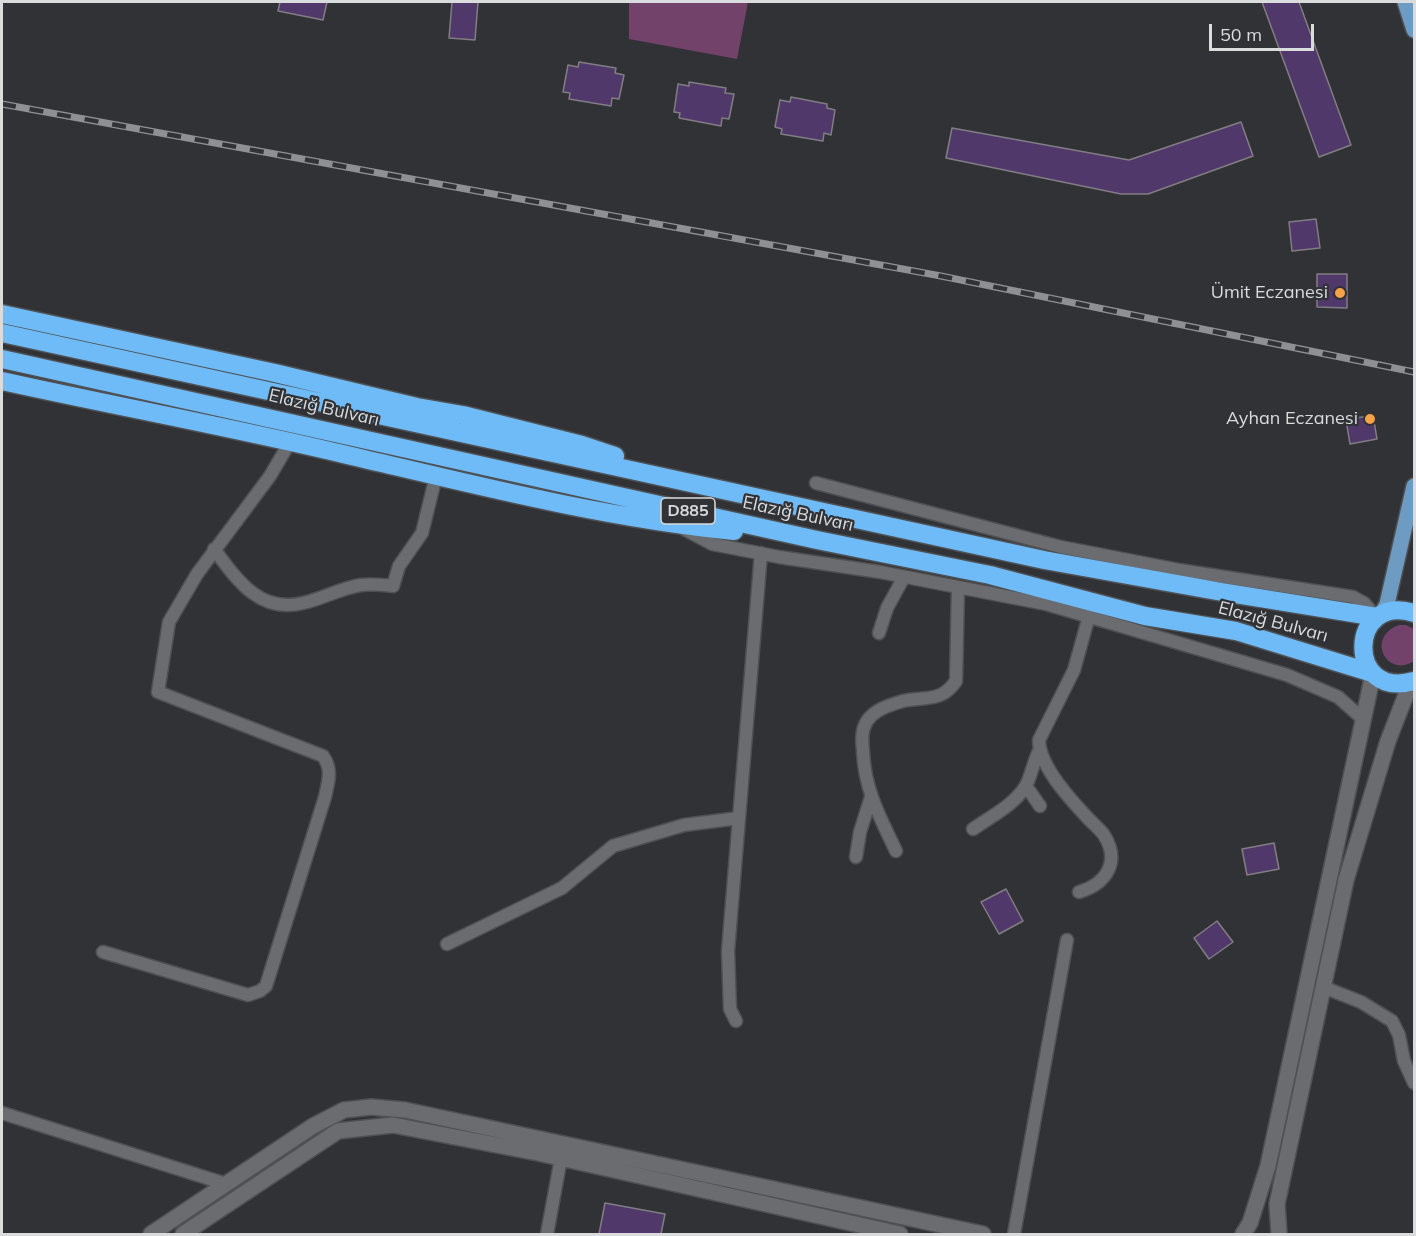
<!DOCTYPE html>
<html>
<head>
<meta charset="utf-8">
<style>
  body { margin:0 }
  #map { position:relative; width:1416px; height:1236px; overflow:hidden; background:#313236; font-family:Mulish,sans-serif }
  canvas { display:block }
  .frame { position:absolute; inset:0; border:3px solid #dadbdd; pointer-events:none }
  .scale { position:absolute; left:1209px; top:24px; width:105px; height:27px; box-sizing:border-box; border:3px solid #dadbdd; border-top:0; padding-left:8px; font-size:18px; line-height:21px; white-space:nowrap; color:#dadbdd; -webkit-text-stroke:4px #313236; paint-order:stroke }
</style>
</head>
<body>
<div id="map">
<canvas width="1416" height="1236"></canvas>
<div class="frame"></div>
<div class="scale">50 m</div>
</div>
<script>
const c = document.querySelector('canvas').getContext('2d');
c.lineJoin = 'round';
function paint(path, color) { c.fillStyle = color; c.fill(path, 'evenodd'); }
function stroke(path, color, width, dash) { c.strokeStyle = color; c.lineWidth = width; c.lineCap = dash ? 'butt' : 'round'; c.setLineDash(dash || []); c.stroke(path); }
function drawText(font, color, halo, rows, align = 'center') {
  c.font = font + ' Mulish,sans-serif'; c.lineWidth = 4.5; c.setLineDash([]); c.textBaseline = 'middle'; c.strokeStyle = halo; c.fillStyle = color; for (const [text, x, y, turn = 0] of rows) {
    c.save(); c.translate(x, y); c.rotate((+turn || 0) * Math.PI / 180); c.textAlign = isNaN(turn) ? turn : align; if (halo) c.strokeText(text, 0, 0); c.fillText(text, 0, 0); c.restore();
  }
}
const green = new Path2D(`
  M629 2H748L737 59 629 39Z
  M1399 625H1406L1414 629V661C1387 679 1365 637 1399 625Z`);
const building = new Path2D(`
  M280 2H327L323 20 278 11Z
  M452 2H478L475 40 449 38Z
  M1262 2H1299L1351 145 1319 157Z
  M579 62 616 68 615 73 624 75 619 99 612 98 611 106 569 99 570 93 563 92 568 65 578 67Z
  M689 82 726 88 725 93 734 94 729 119 722 118 721 126 679 118 680 113 674 112 678 84 689 86Z
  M791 97 827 104V108L835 110 831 135 824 133 823 141 781 134 782 129 775 127 780 100 790 102Z
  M1241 122 1253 156 1148 194H1121L946 158 952 128 1129 160Z
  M1316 219 1320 248 1292 251 1289 222Z
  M1317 274H1347V308L1317 307Z
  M1373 415 1377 439 1350 444 1346 420Z
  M1274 843 1279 869 1247 875 1242 849Z
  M1006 889 1023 921 999 934 981 902Z
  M1217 921 1233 942 1209 959 1194 938Z
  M605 1203 665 1214 661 1234H599Z`);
const street = new Path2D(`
  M816 483 1061 547 1179 570 1353 597 1364 603 1376 617
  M684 529 712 544 779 557 880 572 1046 604 1287 675 1338 697 1363 719
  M214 549C237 580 260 614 303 603 322 599 341 588 361 585 371 584 383 585 393 586L399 566 422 533 436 476
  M879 633 887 608 904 577
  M1026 786 1040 806
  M973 829C990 817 1014 805 1025 787 1031 778 1033 762 1039 751
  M896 851C880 817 865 791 863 752 862 741 861 730 867 721 875 709 890 705 903 701 925 696 941 703 956 681L958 587
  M856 857 860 832 871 797
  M1079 892C1106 884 1121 862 1104 835 1099 828 1091 822 1085 815 1068 797 1039 765 1039 740L1074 670 1089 616
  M447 944 562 888 613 846 684 825 739 818
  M103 952 248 995 260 991 266 986 325 797C328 782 333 770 323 756L158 692 169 622 197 574 270 476 290 442
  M1323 987 1361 1002 1392 1021 1399 1035 1404 1061 1414 1083
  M736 1021 730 1009 728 951 761 553
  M2 1113 226 1184
  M547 1234 561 1158
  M1014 1234 1067 940`);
const secondary = new Path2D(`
  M151 1234 313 1126 344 1110 371 1107 405 1110 983 1234
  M183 1234 338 1131 393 1125 538 1153 900 1234
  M1243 1234 1250 1223 1268 1166 1373 674
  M1279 1234 1277 1204 1346 880 1388 741 1411 682`);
const primary = new Path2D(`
  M1405 2 1414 30
  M1381 615 1387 604 1414 486`);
const highway = new Path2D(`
  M2 314 275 373 417 407 463 415 582 445 615 456
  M2 333 1044 560 1222 592 1377 617
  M2 359 817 540 990 575 1145 616 1236 631 1372 673
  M2 381C115 406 230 427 343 454 472 484 602 518 734 531
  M1414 613C1348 592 1345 701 1414 681`);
const rail = new Path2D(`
  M2 104 941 276 1414 372`);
const markers = [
  [1340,293,6,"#f6a248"],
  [1370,419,6,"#f6a248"]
];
const shields = [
  [688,511,54]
];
const shieldNames = [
  ["D885",688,511]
];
const poiNames = [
  ["Ümit Eczanesi",1328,293],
  ["Ayhan Eczanesi",1358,419]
];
const streetNames = [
  ["Elazığ Bulvarı",324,408,13],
  ["Elazığ Bulvarı",798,514,12],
  ["Elazığ Bulvarı",1273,622,15]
];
paint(green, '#73426a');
paint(building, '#50386b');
stroke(building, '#807e82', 1.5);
stroke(street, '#4f5053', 15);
stroke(secondary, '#4f5053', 18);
stroke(primary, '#4f5053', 18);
stroke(highway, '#4f5053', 21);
stroke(street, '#6b6c70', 12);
stroke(secondary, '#6b6c70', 15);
stroke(primary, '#6d9bc1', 15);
stroke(highway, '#6ebbf7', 18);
stroke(rail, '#8f9093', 7);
stroke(rail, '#313236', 4.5, [14]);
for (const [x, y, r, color] of markers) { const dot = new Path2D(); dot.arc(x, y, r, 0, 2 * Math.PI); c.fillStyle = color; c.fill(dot); stroke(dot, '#313236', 2); }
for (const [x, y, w] of shields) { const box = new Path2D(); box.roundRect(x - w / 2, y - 13, w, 26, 4.5); c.fillStyle = '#313236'; c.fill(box); stroke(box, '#dadbdd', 1.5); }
drawText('bold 16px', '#dadbdd', null, shieldNames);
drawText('18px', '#dadbdd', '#313236', poiNames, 'right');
drawText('18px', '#dadbdd', '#313236', streetNames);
</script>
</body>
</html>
